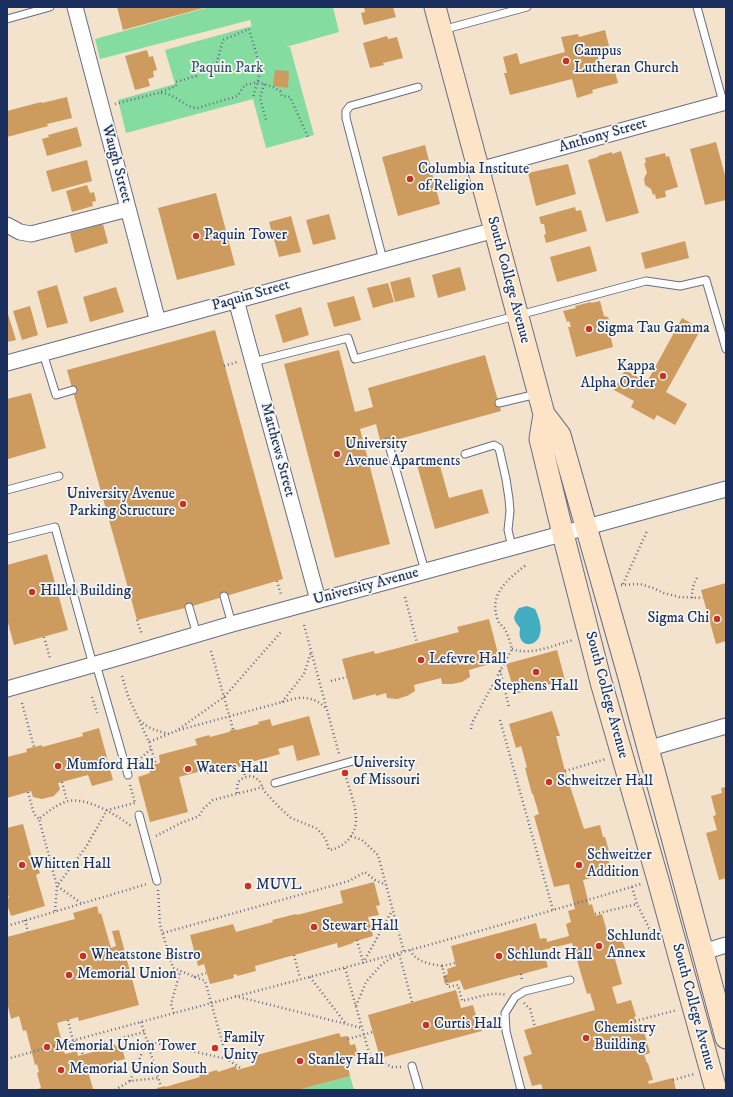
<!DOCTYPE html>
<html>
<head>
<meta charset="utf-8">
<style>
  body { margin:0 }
  #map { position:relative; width:733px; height:1097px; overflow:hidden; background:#f3e3cc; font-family:"IM FELL DW Pica",serif }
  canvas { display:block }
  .frame { position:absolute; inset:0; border:8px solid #1b2f5e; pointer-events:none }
</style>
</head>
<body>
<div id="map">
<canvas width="733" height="1097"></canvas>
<div class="frame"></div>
</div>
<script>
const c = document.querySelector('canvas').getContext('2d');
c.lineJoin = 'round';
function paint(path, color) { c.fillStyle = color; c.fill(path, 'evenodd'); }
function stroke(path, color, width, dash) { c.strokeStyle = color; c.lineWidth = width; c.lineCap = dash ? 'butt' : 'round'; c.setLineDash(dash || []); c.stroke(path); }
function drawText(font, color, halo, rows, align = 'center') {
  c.font = font + ' "IM FELL DW Pica",serif'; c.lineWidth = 3.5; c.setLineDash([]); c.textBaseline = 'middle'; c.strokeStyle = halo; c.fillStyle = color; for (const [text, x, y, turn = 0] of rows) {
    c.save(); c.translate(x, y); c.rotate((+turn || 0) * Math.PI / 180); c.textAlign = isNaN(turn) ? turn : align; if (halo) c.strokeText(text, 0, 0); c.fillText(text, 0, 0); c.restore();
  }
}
const green = new Path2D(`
  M209 7H333L339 32 286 47H290L314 135 266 148 253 99 126 133 118 100 175 84 165 50 252 26 250 20 100 59 95 39Z
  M350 1076 354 1090H298Z`);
const water = new Path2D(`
  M527 606 535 609C539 617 543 629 539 637 535 646 523 647 520 637 519 634 520 631 520 628 513 619 512 618 519 608Z`);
const building = new Path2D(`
  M117 7H207L123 30Z
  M364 7H393L396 17 364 25 361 13 365 12Z
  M605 30 609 46 596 50 602 71 614 68 618 83 592 90 593 93 577 98 572 79 510 95 504 73H507L503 57 517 53 520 64 565 52 561 37 578 34 579 37Z
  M387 36 388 39 397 37 403 58 383 63 384 65 370 68 363 43Z
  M147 50 149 57 153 56 157 70 153 71 154 77 148 79 150 86 135 90 125 56Z
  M275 70 289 71 288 88 273 86Z
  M67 97 72 118 47 124 48 126 7 137V111L41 102 42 103Z
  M77 127 82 146 47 156 42 139 49 137 48 135Z
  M716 142 726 179V200L705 205 690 149Z
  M425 145 440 204 398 216 382 157Z
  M621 151 639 213 606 222 588 160 598 157V156L612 152V154Z
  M665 153 666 157 669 156 678 187 665 191 666 197 656 199 655 194 653 195 651 189 645 185 644 178 647 173 644 163H646L645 158Z
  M87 160 92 181 52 192 46 171Z
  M568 164 576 194 536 206 528 173Z
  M87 185 90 193 94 192 96 201 92 202 93 206 72 212 66 191Z
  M216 193 235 265 177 280 158 208Z
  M575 207 576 211 581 210 587 231 546 243 544 235 546 234 544 224H541L539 217Z
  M329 214 336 239 313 245 306 220Z
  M291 216 301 252 279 257 269 222Z
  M103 224 108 243 75 253 70 233Z
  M685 241 689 258 645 269 641 253Z
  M590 246 597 271 557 282 550 257Z
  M460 267 466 290 438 298 432 275Z
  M410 277 415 297 395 302 390 282Z
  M388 283 394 302 373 308 367 288Z
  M57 285 68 323 47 328 37 291Z
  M116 287 124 312 90 322 83 297Z
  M354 296 361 320 334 327 327 303Z
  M600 301 604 316 608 317 611 328 609 330 613 347 576 357 568 327H571L569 321 567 322 563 311 576 308 575 306 591 302V303Z
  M30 306 38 335 22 340 13 311Z
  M301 307 309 335 283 343 275 315Z
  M7 311 16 340 7 342Z
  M682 318 701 329 666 392 687 404 675 425 657 415 654 420 631 407 634 401 614 390 625 370 647 382Z
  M215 330 283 579 189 607 137 620 67 370Z
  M339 350 355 412 373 407 368 388 485 355 501 411 381 444 376 424 360 429 390 544 335 558 284 364Z
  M31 393 46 448 8 459 7 399Z
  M438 459 449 498 482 489 489 513 435 529 417 465Z
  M47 554 68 630 14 645 7 619V565Z
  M726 583V641L716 644 701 590Z
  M489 619 500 661 469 670 470 677 462 682 452 684H442L441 678 414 685 415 691 407 696 397 699 387 698 386 693 376 696V694L353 700 342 659 374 651 375 654 459 632 457 627Z
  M557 650 565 680 515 694 506 664Z
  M552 711 560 736H556L565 771 584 829 600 825 603 837H605L611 858 608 859 612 871 604 873V875L583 880 589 905 592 904 595 916 602 914 609 939 621 936 627 955 615 959 622 984 612 987 617 1004 631 1000 636 1016 634 1017 637 1026 642 1024 650 1053 644 1055 647 1063H648L653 1080 648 1081 649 1084 673 1078 676 1090H543L541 1084 532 1086 523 1057 532 1054 524 1030 595 1010 590 993 587 994 572 943 543 950 548 967 464 990 460 980 445 984 443 976 448 974 447 969 456 966 451 946 536 923 540 939 544 938 547 939V942L569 936 566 924 571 922 568 911 575 909 569 884 554 887 534 816 539 814 533 794H532L525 768 527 767 521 746 516 748 509 724Z
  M309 716 320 755 297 761 293 745 278 749 280 754 248 763 247 765 239 767 237 766 206 774 205 770 179 777 188 812 150 822 138 777 150 773 148 766 160 763 159 755 197 745 195 739 209 735 210 737 229 732 231 730 235 729 237 730 259 724 258 722 270 719 272 726Z
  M99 728 113 780 92 786 88 775 58 783 60 789 54 796 42 799 33 797 31 791 7 798V757L27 752 26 749 42 745V747L83 736 82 733Z
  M726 787V878L719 880 706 833 717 830 713 816 716 815 711 796 722 793 721 788Z
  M23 824 32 857H35L40 873 36 875 45 906 11 916 7 904V898H9L7 891V828Z
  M374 882 380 905 376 906 379 915 368 917 373 936 353 942V943L338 948 337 943 255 966 256 971 237 976V974L233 975 234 978 210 984 204 964 198 966 190 935 233 924 236 932 273 922 272 920 296 914 297 915 343 903 340 891Z
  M97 906 99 914 101 913 111 948 116 946 112 931 119 930 139 1005 79 1021 78 1017 57 1023 65 1054 77 1051 78 1056 107 1048V1047L115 1044V1046L121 1044 125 1059 82 1070 83 1072 88 1071 93 1089 34 1090 41 1088 37 1073 39 1072 37 1064 35 1065 26 1030 23 1031 19 1016 11 1019 7 1002V937L75 919 73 913Z
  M456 990 461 1008 473 1005 477 1019 479 1018 482 1031 380 1058 368 1015Z
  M339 1033 341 1037 348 1036 350 1045 355 1044 358 1055 346 1058 350 1076 298 1090H157V1088L165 1086V1087L200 1077 199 1075 217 1070 218 1072 236 1066 237 1070 255 1065 253 1056Z`);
const path = new Path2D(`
  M264 84 260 98 266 120
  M161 93C175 93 183 107 197 108L235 97 238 95 245 85 258 82 273 87 280 91 282 96 290 97 308 137
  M115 104 158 93 176 86V82L196 76 195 72 217 62 223 40 249 29C252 41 261 64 259 75 258 84 254 91 253 99
  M224 366 237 362
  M277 581 281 595
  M623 584 647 531
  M621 585 640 584 653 588 664 593 679 597 703 598
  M405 597 417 643
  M692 598C692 590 693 584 697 578
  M137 620 142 635
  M304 625 339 754
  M44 637 50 658
  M512 649C531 656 554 645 573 640
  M211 651 233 729
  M500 670 509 707
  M122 676 128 696 149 742 176 731 224 697 282 631
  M331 681 347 677
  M92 697 97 713
  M282 702 304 674 311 652
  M22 703 34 747
  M140 720C148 729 158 731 169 734
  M500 720 553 910
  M471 729 472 723 512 649C510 642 508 634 504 628 502 626 500 624 498 621 488 594 507 580 526 565
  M179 730 297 698C310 697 317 700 326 708
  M149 742 156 764
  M135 763 151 749
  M243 766 245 777
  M565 771 606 759
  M62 782 67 801
  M130 785 135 803
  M28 792 34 814 39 819
  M237 793V787L238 782 243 778 249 776 254 777 259 780 264 791 280 808 291 818 316 828 322 834 326 840 329 850C344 848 356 835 356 820 356 805 349 788 345 774
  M156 836 181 823 199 816 204 808 213 800 263 787
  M351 836 362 840 378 855 404 952
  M632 887 637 904 655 940
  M158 890 160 925 173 968 205 981 227 1059
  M81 903 57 886 86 847 107 810 135 803
  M55 911 57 886 39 819C47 812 55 806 65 802 84 795 117 815 131 826
  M595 914 637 904
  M25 920 28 932
  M7 926 147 884
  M372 931 382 928
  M163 933 335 885 349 881 365 872 375 880 386 885
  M357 940 363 962
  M410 950C416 962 430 964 442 966L448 987 458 985 462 1001C476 998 492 991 506 995
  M294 955 300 978
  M363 963 392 911
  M442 966 455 963
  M345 968 370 1056 392 1067H401
  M521 974 522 981
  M194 977 206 973
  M310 977 346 1024
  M235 996 362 1028
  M524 1003 530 1009 535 1027
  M356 1006 366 982 382 964 399 953 412 1002
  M174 1013 171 1004 180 972
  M68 1020 73 1041
  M635 1021 677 1010
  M141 1022 161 1087
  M348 1039 373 1032
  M75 1041 78 1049 144 1032
  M81 1049 83 1055
  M7 1059C218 999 431 948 641 884
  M673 1080 694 1074
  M130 1081 147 1041 227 1059 242 1069
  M115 1090 130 1081 158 1078`);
const service = new Path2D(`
  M697 7 723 102
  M7 19 50 7
  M442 30 527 7
  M383 260 346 118V111L350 106 418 87
  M43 353 56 395 73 390
  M253 362 348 338 355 359 646 281 680 286 706 280 726 349
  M499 403 537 394
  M388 442 425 571
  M465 454 494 445 499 448 506 479 509 499 510 511 508 530 512 547
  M7 490 59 476
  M7 539 55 527 93 665
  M224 596 232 624
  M189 607 197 635
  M96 664 128 775
  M275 783 353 761
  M139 815 157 881
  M412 1066 419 1090
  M521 1090 506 1031 505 1013 515 997 525 991 570 980`);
const minor = new Path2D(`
  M75 7 158 322
  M479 170 726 102
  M7 225 20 232 31 234 128 209
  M236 300 318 600
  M7 363 495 230
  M7 689 117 658 232 624 726 489
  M647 749 726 726
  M703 952 726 945`);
const secondary = new Path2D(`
  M435 7 544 414 560 435 628 674 726 1038
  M544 414 540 439 563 534 601 682 658 880 716 1090`);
const markers = [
  [566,61,4,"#c8321e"],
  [410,179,4,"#c8321e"],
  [196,236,4,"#c8321e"],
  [589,329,4,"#c8321e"],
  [663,376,4,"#c8321e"],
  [337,454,4,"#c8321e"],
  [183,504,4,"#c8321e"],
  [32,592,4,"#c8321e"],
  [717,619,4,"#c8321e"],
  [421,660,4,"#c8321e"],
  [536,672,4,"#c8321e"],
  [58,766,4,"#c8321e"],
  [188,769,4,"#c8321e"],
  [345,773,4,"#c8321e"],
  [549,782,4,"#c8321e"],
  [22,865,4,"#c8321e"],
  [579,865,4,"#c8321e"],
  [248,886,4,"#c8321e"],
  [314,927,4,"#c8321e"],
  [599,946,4,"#c8321e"],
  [83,956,4,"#c8321e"],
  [499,956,4,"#c8321e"],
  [69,975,4,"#c8321e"],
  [426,1025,4,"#c8321e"],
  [586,1038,4,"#c8321e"],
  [47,1047,4,"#c8321e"],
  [215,1048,4,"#c8321e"],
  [300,1061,4,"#c8321e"],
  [61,1070,4,"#c8321e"]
];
const poiNames = [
  ["Campus",574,52],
  ["Lutheran Church",574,69],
  ["Columbia Institute",418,170],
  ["of Religion",418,187],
  ["Paquin Tower",204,236],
  ["Sigma Tau Gamma",597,329],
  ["Kappa",655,367,"right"],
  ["Alpha Order",655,384,"right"],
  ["University",345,445],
  ["Avenue Apartments",345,462],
  ["University Avenue",175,495,"right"],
  ["Parking Structure",175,512,"right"],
  ["Hillel Building",40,592],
  ["Sigma Chi",709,619,"right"],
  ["Lefevre Hall",429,660],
  ["Stephens Hall",536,687,"center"],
  ["University",353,764],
  ["of Missouri",353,781],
  ["Mumford Hall",66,766],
  ["Waters Hall",196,769],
  ["Schweitzer Hall",557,782],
  ["Schweitzer",587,856],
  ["Addition",587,873],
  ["Whitten Hall",30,865],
  ["MUVL",256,886],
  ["Stewart Hall",322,927],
  ["Schlundt",607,937],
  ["Annex",607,954],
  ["Wheatstone Bistro",91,956],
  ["Schlundt Hall",507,956],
  ["Memorial Union",77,975],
  ["Curtis Hall",434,1025],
  ["Chemistry",594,1029],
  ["Building",594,1046],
  ["Family",223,1039],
  ["Unity",223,1056],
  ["Memorial Union Tower",55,1047],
  ["Stanley Hall",308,1061],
  ["Memorial Union South",69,1070]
];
const parkNames = [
  ["Paquin Park",227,69]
];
const streetNames = [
  ["Anthony Street",603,136,-16],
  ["Waugh Street",116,164,75],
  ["South College Avenue",508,280,75],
  ["Paquin Street",251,296,-16],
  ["Matthews Street",277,450,75],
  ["University Avenue",366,587,-15],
  ["South College Avenue",606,695,75],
  ["South College Avenue",693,1007,75]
];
paint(green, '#85dca0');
paint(water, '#42adc0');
paint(building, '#ce9b5f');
stroke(service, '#676e84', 9);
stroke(minor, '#676e84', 17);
stroke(secondary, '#676e84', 23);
stroke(path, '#676e84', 2.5, [1, 3]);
stroke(service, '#fff', 7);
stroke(minor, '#fff', 15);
stroke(secondary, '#fee4c6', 21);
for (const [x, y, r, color] of markers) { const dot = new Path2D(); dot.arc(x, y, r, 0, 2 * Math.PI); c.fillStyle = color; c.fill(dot); stroke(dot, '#f6f6f2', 1.5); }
drawText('15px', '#1b2f5e', '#f6f6f2', poiNames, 'left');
drawText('15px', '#365a6e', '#f6f6f2', parkNames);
drawText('15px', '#1b2f5e', '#f6f6f2', streetNames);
</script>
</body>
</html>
